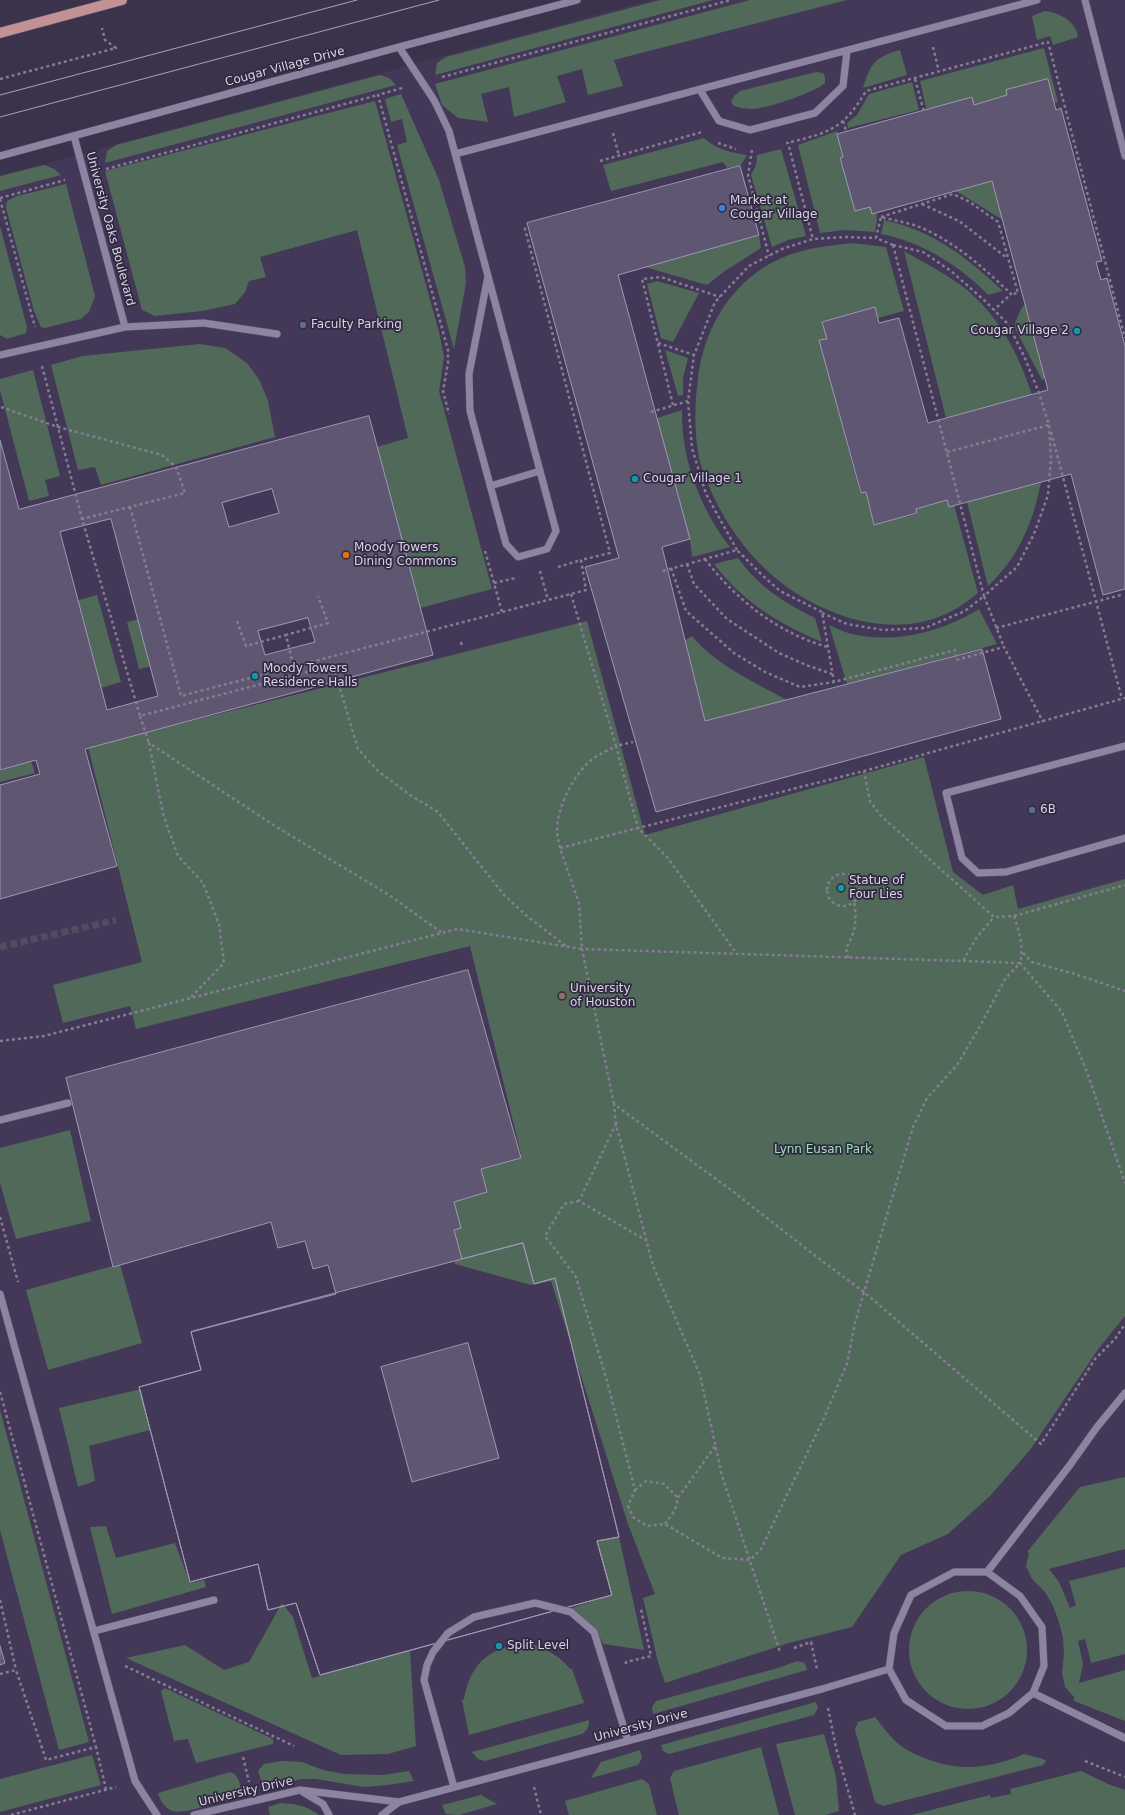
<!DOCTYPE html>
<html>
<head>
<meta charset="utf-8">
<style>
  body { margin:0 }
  canvas { display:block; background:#3b334b }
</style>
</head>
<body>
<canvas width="1125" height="1815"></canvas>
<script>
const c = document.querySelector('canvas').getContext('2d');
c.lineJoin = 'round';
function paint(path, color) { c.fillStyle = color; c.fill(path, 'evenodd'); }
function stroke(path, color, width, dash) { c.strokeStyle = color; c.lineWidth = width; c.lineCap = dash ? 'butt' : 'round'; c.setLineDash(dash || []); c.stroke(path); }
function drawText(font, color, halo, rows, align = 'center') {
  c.font = font + ' "DejaVu Sans",sans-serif'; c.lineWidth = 3.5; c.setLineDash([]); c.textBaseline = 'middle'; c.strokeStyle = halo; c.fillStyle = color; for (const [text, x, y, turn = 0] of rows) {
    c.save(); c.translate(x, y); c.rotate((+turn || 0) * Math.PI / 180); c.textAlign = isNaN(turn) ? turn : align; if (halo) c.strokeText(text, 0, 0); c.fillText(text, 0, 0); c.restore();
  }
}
const built = new Path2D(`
  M651 0H1125V1815H0V176Z`);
const green = new Path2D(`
  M660 0H713L435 75 437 63 446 57Z
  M750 0H847L614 60 623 86 588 95 582 69 557 76 566 102 514 117 509 87 481 94 488 122 458 118 442 105 435 84Z
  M1045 11C1060 13 1076 21 1078 37L1053 45 1050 36 1037 40 1032 16Z
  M1044 48 1058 102 1053 103 1008 98 971 107 927 112 920 81Z
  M900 50 907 75 863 88C871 63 875 57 900 50Z
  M816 72 823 73 825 77V83C816 92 766 109 752 109 745 109 740 108 734 106L731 102 734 96 740 91Z
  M380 75 389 78 396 85 105 163 107 151 116 145Z
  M912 82 919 110 848 128 847 123 857 115 869 94Z
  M401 94 439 180 465 267 466 283 454 349 397 145 407 142 402 119 391 122 385 99Z
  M375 101 439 332 444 357 439 391 492 589 420 608 377 447 408 438 357 230 260 257 266 277 249 281 245 292 235 304 202 311 155 316 142 310 105 171Z
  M837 131 846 156 839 158 859 210 870 205C880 213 877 220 875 232L845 230 820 233 798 145Z
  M704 138C717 150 730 152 747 155L741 165 727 168 723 162 611 191 603 165Z
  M781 149 806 236 788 240 772 247 751 175 756 165 757 155Z
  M44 165 54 169 61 175 0 191V176Z
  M992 181 1003 220 956 191Z
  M66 184 95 296 89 312 81 319 45 328 41 327 34 311 6 208 7 201 17 196Z
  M884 220C934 231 966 257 1003 291L988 295C961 266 920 241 881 234Z
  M0 226 27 327 26 333 7 339 0 335Z
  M759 235 761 248 725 271 707 285 645 267Z
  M853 243 886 247 904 311 878 318 874 308 822 322 827 339 820 341 860 493 866 492 874 525 917 514 916 509 947 500 954 505 978 593C967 602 956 610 943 615 910 630 870 626 838 614 777 592 732 543 708 484 704 474 699 462 698 452 694 427 695 402 698 377 704 333 725 293 763 268 790 250 822 246 853 243Z
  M904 251C923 262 944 273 962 286 998 314 1018 352 1032 395L946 418Z
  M657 281 699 293 673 342 661 338 647 284Z
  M1025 304 1045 379 1042 380 1014 326 1021 309Z
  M200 344 225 348 247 363 260 381 268 401 275 437 101 485 95 467 78 470 51 365 82 356Z
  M665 350 688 358 683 378V395L678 396Z
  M33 370 60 476 45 480 49 496 29 501 0 390V379Z
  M682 410C681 458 700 509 730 547L692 557 690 539 657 418Z
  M1041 482C1033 522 1019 557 988 586L967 502Z
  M738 558C759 587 783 602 815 618L822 642C779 624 743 602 714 564Z
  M97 595 121 682 100 688 76 601Z
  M979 609 997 644 847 684 829 625C836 628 844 632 852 634 895 644 942 632 979 609Z
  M140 619 152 666 139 669 127 622Z
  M587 621 645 835 924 757 953 872 983 895 1013 885 1018 909 1125 879V1316L1099 1348 1030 1450 990 1496 948 1534 901 1555 852 1627 789 1643 665 1683 658 1662 643 1598 655 1594 628 1524 551 1281 531 1285 455 1264 451 1198 480 1165 521 1154 470 946 136 1029 130 1006 63 1023 53 985 142 962 88 747Z
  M692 636C716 665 754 682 787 700L705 721 685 640Z
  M31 761 35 773 0 782V771Z
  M70 1130 91 1221 16 1239 0 1183V1148Z
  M120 1264 142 1343 48 1370 26 1290Z
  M141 1389 150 1430 89 1446 95 1481 78 1487 59 1408Z
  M0 1410 89 1742 59 1750 0 1530Z
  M1125 1477V1549L1049 1569 1059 1582 1070 1608 1076 1605 1069 1581 1125 1567V1654L1091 1663 1085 1639 1078 1641 1083 1664 1079 1683 1125 1670V1721L1074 1701V1697L1065 1687 1062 1673 1064 1654 1063 1638 1059 1622 1053 1606 1045 1592 1032 1579 1026 1566 1029 1553 1027 1552 1080 1487Z
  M106 1526 116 1558 175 1543 190 1583 204 1580 206 1587 112 1614 90 1527Z
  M619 1537 644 1650 603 1644 597 1632 572 1608 611 1595 597 1541Z
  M909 1650a59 59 0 1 1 118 0a59 59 0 1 1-118 0Z
  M282 1603 293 1617 312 1678 410 1650 416 1746 388 1754 341 1755 126 1658 185 1645 224 1670 249 1662Z
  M528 1643C545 1648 559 1655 570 1669H572L584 1703 469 1735 462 1700 464 1699C471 1661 491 1647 528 1643Z
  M797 1661 805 1663 807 1670 653 1714 652 1707 656 1701 778 1668Z
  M165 1688 273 1739V1744L196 1763 188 1739 174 1741 161 1691Z
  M816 1702 818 1708 814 1715 669 1754 663 1751 661 1745Z
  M875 1717C883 1727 890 1737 900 1745 907 1751 917 1755 927 1759 960 1772 992 1768 1024 1754L1043 1759 1046 1761 1043 1765 883 1806 875 1802 855 1730 858 1722Z
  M589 1720C589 1726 588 1730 582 1734L485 1761 478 1759 472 1752Z
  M824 1734 836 1777 839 1811 825 1815H795L776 1744Z
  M761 1747 779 1815H679L670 1778 674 1771Z
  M640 1750 642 1758 638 1765 591 1778 601 1762Z
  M92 1755 101 1785 0 1812V1779Z
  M282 1761 302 1762 323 1770 344 1774 383 1775 409 1771 414 1781 388 1785 364 1787 316 1779H301L264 1789 258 1771 264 1764Z
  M1081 1771 1108 1784 1125 1790V1815H911L990 1795 991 1798 1011 1794 1010 1789Z
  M230 1772C240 1774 240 1787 242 1795 228 1799 184 1815 173 1811 164 1808 160 1800 158 1793Z
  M642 1779 649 1784 657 1815H569L565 1801Z
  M481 1795 497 1804 459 1815 446 1814 442 1805Z
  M281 1803C296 1804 308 1806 319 1815H270L268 1807Z`);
const building = new Path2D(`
  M1048 79 1056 110 1061 108 1102 261 1096 262 1101 280 1107 278 1125 346V589L1103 595 1071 474 949 507 947 500 916 509 917 513 874 525 866 492 861 493 819 340 827 339 822 322 875 307 879 323 899 318 928 423 1048 390 992 181 872 214 870 207 855 211 840 158 843 157 837 134 972 97 974 105 1007 95 1006 90Z
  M740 166 759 235 618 275 690 539 662 547 705 721 982 649 1001 719 656 812 585 567 619 558 527 223Z
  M369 416 433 655 85 749 117 866 0 899V785L40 774 36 760 0 770V440L19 509ZM272 489 279 513 229 527 222 503ZM111 519 158 696 107 710 60 532ZM308 618 315 642 265 655 258 631Z
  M468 970 521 1158 481 1169 487 1192 454 1202 461 1228 454 1230 462 1259 523 1243 534 1284 555 1278 619 1537 597 1541 612 1595 320 1675 296 1603 268 1610 258 1564 190 1582 139 1387 201 1370 191 1332 336 1294 328 1265 313 1269 305 1241 278 1248 271 1222 113 1267 66 1078Z
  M523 1243 534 1284 555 1278 619 1537 597 1541 612 1595 320 1675 296 1603 268 1610 258 1564 190 1582 139 1387 201 1370 191 1332ZM468 1343 499 1458 412 1482 381 1367Z
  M0 1646 5 1663 0 1665Z`);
const minorTunnel = new Path2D(`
  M0 947 116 920`);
const path = new Path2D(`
  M933 47 939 72
  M442 77 731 0
  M0 79 116 48 105 40 102 28
  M915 79 924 112
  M402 88 378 95 448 350V363L443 391 449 414
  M843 121 846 131
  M613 133 619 156
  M791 142C831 132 844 128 866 91L1048 42 1125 338
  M718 143 736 149
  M786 143H788L813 239
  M752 150 748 175 769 256
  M600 161 702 132
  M106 169 378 95
  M0 198 65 180
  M0 199 35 327
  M922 204 959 221 1007 258
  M881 217 953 194 970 202 998 222 1018 293 1011 294
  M893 245 923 252 951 271 985 301 1008 324 1024 356 1039 393 1049 425 1051 458 1048 495 1034 534 1017 567 984 596Z
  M893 245 876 238 881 217C892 220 905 222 917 226 953 240 984 268 1011 294L994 310
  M658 343 694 355
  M42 366 82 519 140 716 333 665 358 749 378 771 410 795 438 812 504 895 528 917 566 946
  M673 405 642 279 661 277 720 297
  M1 407 58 427 162 455 176 467 185 493 82 519
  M651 412 688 401
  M1051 432 1122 699
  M947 452 1049 425
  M130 507 181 696 586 590 581 560 610 553 524 225
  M737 550 706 494 692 448 688 401 694 355 715 302 749 266 782 249 813 239 845 237 876 238
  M485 551 502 612
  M705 559C735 599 779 634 828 647
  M687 564 694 584 727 619 779 653 806 665 832 674
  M558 567 581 560
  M671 568 686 611 734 653 765 672 800 687 834 682
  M540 571 548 600
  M663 571 737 550 761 574 780 591 822 612 834 682 955 650 956 660 1004 647 1043 722
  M494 583 516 578
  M571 594 616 746 633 742
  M822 613 847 624 883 630 925 628 965 611 984 596 1004 647
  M237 621 246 646 286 635
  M996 628 1121 595
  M461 642 462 647
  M293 665 286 635 328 623 318 596
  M140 716 149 743
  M560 848C559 842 557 836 557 830 557 807 575 771 594 758 601 753 609 750 616 746L638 828 864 771 1125 698
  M827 890a16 16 0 1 1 32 0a16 16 0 1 1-32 0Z
  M1014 916 1125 885
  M1023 953 1032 962 1075 974 1125 991
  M848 958 846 948C856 931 857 921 854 901
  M963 961 1020 963C1024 946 1019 931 1014 916L994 917
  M191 997 224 963 219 924 203 883 178 856 163 814 149 743 275 826 389 895 441 932
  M0 1041 44 1036 457 929 582 949 579 903 560 848 638 828 667 857 737 954
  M614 1104 582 949 963 961 977 937 994 917 880 815 870 801 864 771
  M616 1124 614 1104 731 1190 817 1257 864 1292 913 1127 927 1098 957 1065 979 1028 1005 979 1020 963 1062 1012 1087 1072 1125 1183
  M579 1201 564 1204 545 1236 576 1277 607 1381 635 1490 628 1506 633 1517 647 1526 665 1524 722 1558 750 1560 761 1549 824 1418 847 1364 855 1323 864 1292 1041 1444 1095 1359 1115 1339 1125 1324
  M0 1217 18 1282
  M647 1241 579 1201 616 1124 653 1266 700 1375 722 1476 780 1652
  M0 1392 96 1747
  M635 1490 646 1481 664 1484 678 1498
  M665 1524 675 1510 678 1498 715 1446
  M0 1600 16 1670
  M794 1648 811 1642 817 1669
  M626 1664V1662L651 1656 641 1609
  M125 1666 294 1746
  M0 1674 16 1670 46 1760 96 1747 106 1789
  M828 1708 836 1748 855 1815
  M243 1757 249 1782
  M1085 1761 1125 1777
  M534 1787 541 1815
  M11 1815 116 1787`);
const minor = new Path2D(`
  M1085 0 1125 156
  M399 47 434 100 449 131 488 276 469 374 470 411 506 544 518 557 547 549 556 531 488 276
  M700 90 719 121 750 130 815 113 843 86 847 51
  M74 136 125 327
  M455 154 1037 0
  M0 156 399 47 577 0
  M0 355 125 327 204 323 277 334
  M490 486 540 471
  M1125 746 946 793 962 858 978 873 1006 872 1125 838
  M0 1120 68 1103
  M0 1294 135 1781 157 1815
  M954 1572H987L1020 1596 1042 1627 1044 1666 1033 1693 1009 1713 982 1726H946L906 1700 889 1669 894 1633 911 1595Z
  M987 1572 1070 1465 1097 1427 1125 1393
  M94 1631 214 1600
  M1033 1693 1125 1738
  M454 1787 424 1680 427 1665 433 1652 448 1633 474 1617 535 1603 571 1612 594 1632 628 1741
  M303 1792 323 1804 329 1815
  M194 1815 300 1790 399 1802 822 1689 889 1669
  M382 1815 399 1802`);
const major = new Path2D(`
  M0 33 122 0`);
const tram = new Path2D(`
  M0 95 357 0
  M0 117 439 0`);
const markers = [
  [722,208,4,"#3f7fe0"],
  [303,325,4,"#5c6f8a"],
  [1077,331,4,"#0f9aa8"],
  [635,479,4,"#0f9aa8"],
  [346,555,4,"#e8710a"],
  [255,676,4,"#0f9aa8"],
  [1032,810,4,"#5c6f8a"],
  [841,888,4,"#0f9aa8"],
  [562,996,4,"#8d6e63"],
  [499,1646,4,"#0f9aa8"]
];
const streetNames = [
  ["Cougar Village Drive",285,67,-15],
  ["University Oaks Boulevard",110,229,75],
  ["University Drive",641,1726,-15],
  ["University Drive",246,1792,-13]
];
const poiNames = [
  ["Market at",730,201],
  ["Cougar Village",730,215],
  ["Faculty Parking",311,325],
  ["Cougar Village 2",1069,331,"right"],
  ["Cougar Village 1",643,479],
  ["Moody Towers",354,548],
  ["Dining Commons",354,562],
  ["Moody Towers",263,669],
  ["Residence Halls",263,683],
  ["6B",1040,810],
  ["Statue of",849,881],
  ["Four Lies",849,895],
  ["University",570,989],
  ["of Houston",570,1003],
  ["Split Level",507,1646]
];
const parkNames = [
  ["Lynn Eusan Park",823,1150]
];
paint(built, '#433857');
paint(green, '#516959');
paint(building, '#5f5772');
stroke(building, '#a097b5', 1);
stroke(minorTunnel, '#534b62', 7, [7, 3.5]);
stroke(minor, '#595267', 8);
stroke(major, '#595267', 11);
stroke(path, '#837d91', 2.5, [3, 3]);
stroke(minor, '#8d84a1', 7);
stroke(major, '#c19193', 10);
stroke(tram, '#a8a2b4', 1);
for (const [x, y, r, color] of markers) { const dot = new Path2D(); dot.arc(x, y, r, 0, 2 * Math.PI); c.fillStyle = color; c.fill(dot); stroke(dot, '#312841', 1.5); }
drawText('12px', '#d9d4e4', '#312841', streetNames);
drawText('12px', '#d9d4e4', '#312841', poiNames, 'left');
drawText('12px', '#9ee0b5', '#312841', parkNames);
</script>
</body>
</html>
